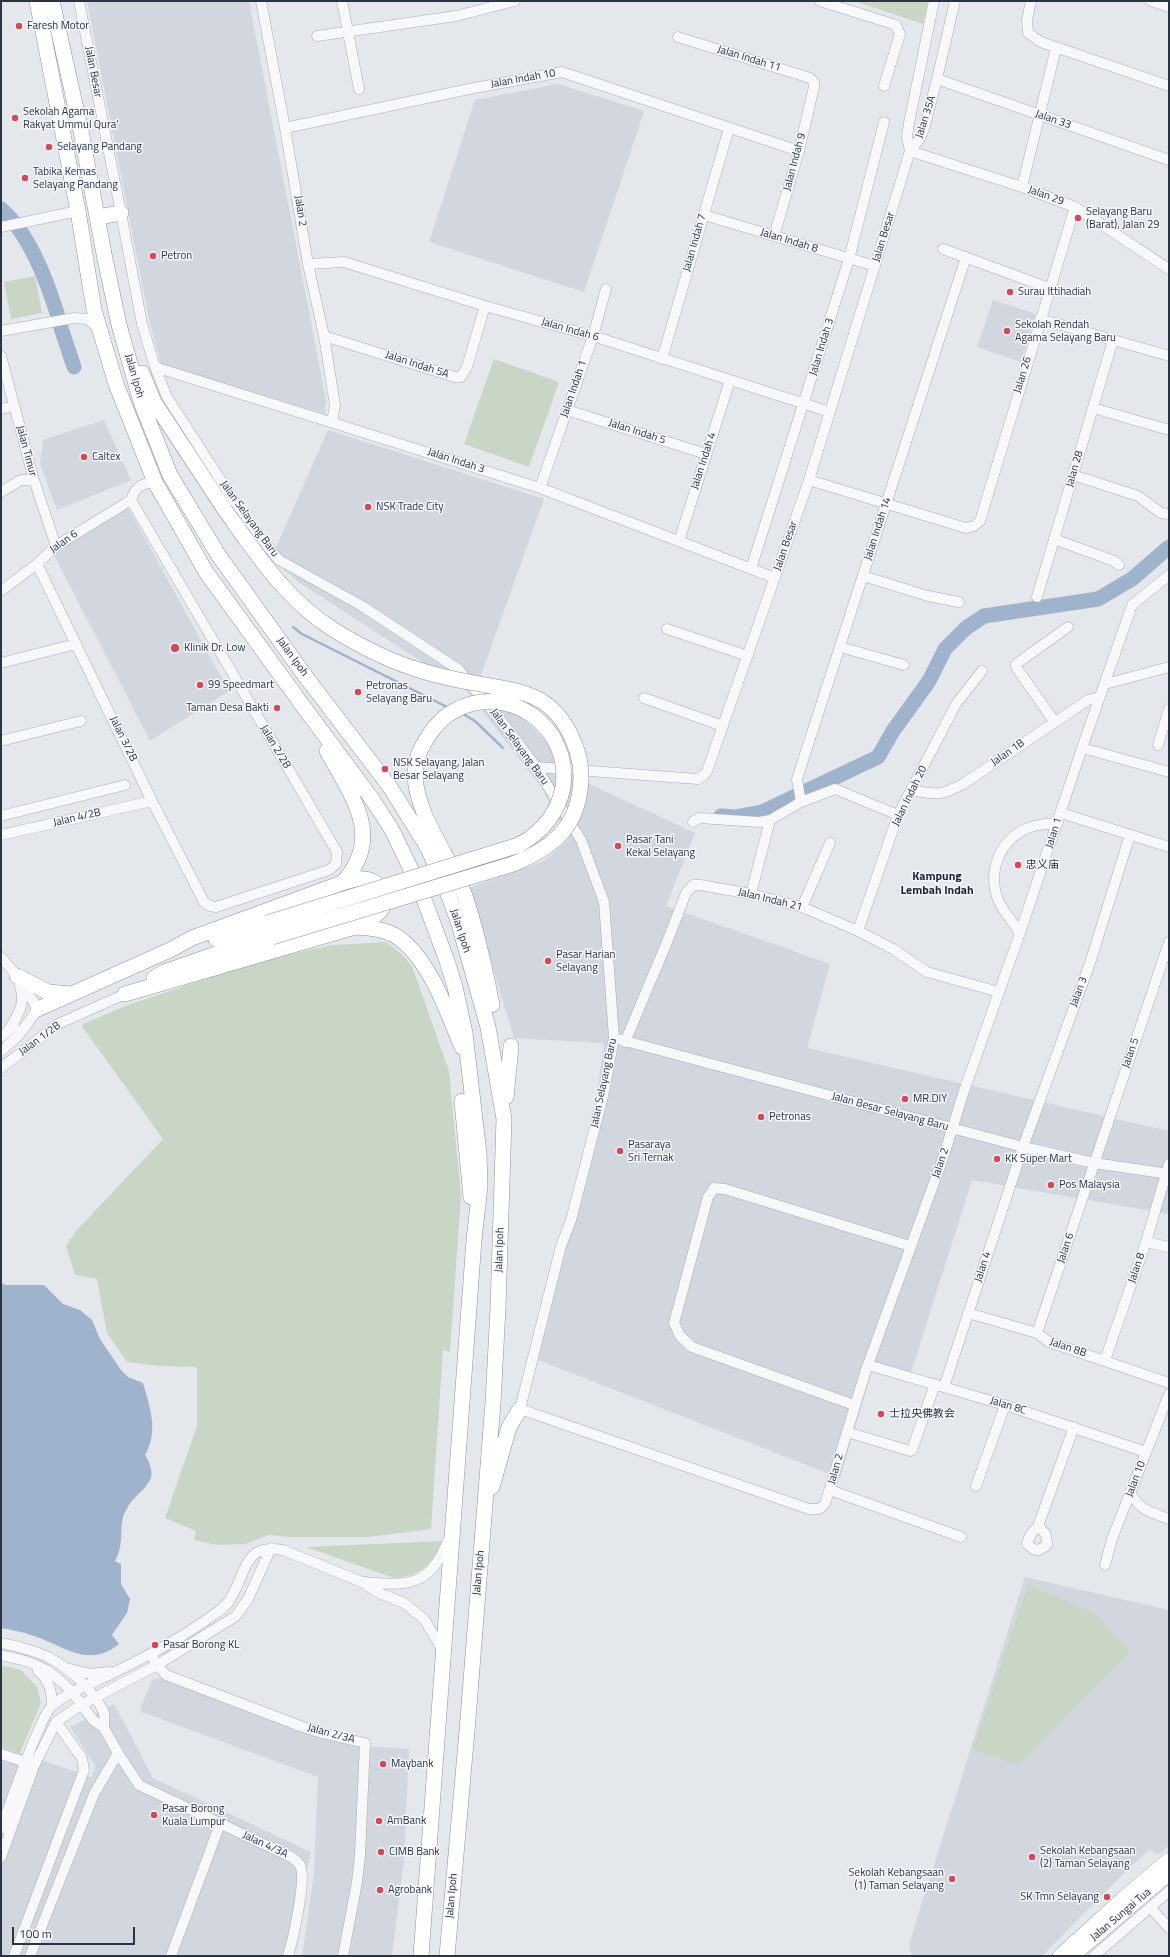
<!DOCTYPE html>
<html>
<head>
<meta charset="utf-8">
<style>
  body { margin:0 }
  #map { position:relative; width:1170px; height:1957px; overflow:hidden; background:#e4e7ec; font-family:"Titillium Web",sans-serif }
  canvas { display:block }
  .frame { position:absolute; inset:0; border:2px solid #2b3445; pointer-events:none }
  .scale { position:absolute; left:12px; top:1927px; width:123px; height:18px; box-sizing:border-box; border:2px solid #2b3445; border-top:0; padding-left:5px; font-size:12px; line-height:14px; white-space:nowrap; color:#2b3445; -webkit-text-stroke:3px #f4f6f9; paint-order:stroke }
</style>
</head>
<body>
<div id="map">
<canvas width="1170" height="1957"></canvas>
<div class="frame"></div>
<div class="scale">100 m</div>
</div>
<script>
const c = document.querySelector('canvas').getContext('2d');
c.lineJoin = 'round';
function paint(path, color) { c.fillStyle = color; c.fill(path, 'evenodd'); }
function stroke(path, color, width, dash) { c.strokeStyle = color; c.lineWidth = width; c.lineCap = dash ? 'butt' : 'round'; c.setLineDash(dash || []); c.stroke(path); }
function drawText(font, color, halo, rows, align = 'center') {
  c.font = font + ' "Titillium Web","Noto Sans SC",sans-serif'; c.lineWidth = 3; c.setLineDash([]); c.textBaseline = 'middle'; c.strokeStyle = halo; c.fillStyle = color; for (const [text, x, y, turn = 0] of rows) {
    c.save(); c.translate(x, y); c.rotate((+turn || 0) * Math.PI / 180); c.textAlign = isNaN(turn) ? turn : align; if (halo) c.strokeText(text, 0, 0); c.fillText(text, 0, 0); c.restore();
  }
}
const built = new Path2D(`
  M87 1H249L326 400 325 414 161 365 149 319Z
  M558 84 644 111 584 292 429 242 475 100Z
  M993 300 1036 314 1021 362 977 347Z
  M104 420 131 480 57 510 40 463 43 440Z
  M328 430 544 499 481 675 587 783 695 833 666 906 830 964 807 1048 1169 1131V1214L972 1180 909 1379 872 1371 840 1478 528 1356 557 1242 567 1222 594 1114 604 1043 514 1038 469 888 544 861 569 839 542 788 467 691 300 583 271 559Z
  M124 500 229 691 150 741 53 553Z
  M1025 1577 1169 1610V1846L1157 1855 1150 1849 1125 1872 1042 1956H912L909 1944Z
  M164 1678 362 1746 409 1749 404 1859 392 1956H302L314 1873 318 1777 142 1712 140 1708 153 1679Z
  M114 1704 153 1778 311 1852 286 1956H1V1746L91 1777 95 1766 70 1727Z`);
const green = new Path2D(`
  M854 1H928L923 24Z
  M35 276 42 313 11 319 4 282Z
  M494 359 559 382 529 467 464 444Z
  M386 942 400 953 412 966 449 1071 461 1195 450 1352 443 1350 431 1529 368 1537H288L269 1535 245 1544 218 1545 194 1540 196 1531 165 1518 197 1426V1367L160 1366 127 1362 107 1333 97 1279 75 1275 66 1246 76 1231 163 1139 81 1025 125 1006 260 961 332 945Z
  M443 1541C432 1564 421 1576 394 1578L306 1547Z
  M1028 1584 1096 1614 1130 1652 1019 1765 973 1749Z
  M1 1665 21 1670 37 1687 41 1703 20 1753 1 1746Z`);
const water = new Path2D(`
  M1 1283 6 1285H44L63 1304 80 1310 92 1320 100 1339 121 1370 128 1377 143 1383C150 1408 159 1431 145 1455 149 1460 153 1472 151 1478 145 1491 132 1497 126 1510 119 1522 123 1534 120 1547 119 1552 117 1557 115 1561L121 1564V1584L130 1599 127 1613 112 1635 119 1644C89 1669 64 1646 34 1636 23 1632 12 1630 1 1628Z`);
const stream = new Path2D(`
  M293 627 302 634 449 708
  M463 714 475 721 503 748`);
const river = new Path2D(`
  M1 209C29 233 46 279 57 313
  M61 328 74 367
  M721 816 735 817 762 812 878 757 893 731 929 681 945 649 966 628 984 616 1098 599 1132 579 1169 547`);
const minor = new Path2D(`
  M79 1 121 213 142 324 155 367 167 397 236 504 261 538 279 560 362 606 458 669 506 727 536 767 581 840 604 902 614 1038 603 1096 571 1220 561 1246 520 1409 809 1509H819L825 1504 866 1370 943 1158 964 1091 1020 933 1082 748 1132 605 1169 575
  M261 1 285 128 308 264 324 336 335 405 332 422
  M342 1 359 89
  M820 1 896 25 900 34 884 86
  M1031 1 1027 20 1028 33 1041 42 1169 86
  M1151 1 1169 7
  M317 36 456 16 515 1
  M678 37 810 78 814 82V87L799 151 774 236
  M937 79 1169 160
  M285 128 474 88 562 72 799 151
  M910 151 1022 187 1075 207 1169 269
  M910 151 907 137 909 123 934 1
  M1022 187 1056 48
  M704 215 875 266
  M1 227 78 211
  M943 249 1049 288
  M308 264 344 262 485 306 593 336 830 412
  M1040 319 1169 356
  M1 331 74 318 87 319 98 328
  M324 336 455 377H461L467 367 485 306
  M1 356 34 480 56 546
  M662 359 729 128
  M155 367 540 488 775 578
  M1093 408 1169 430
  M1 409 14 406
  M567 410 706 454
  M1073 475 1138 496 1161 513 1169 514
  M809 480 966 528 974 526 980 521 1075 207
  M540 488 593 336 606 289
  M1 492 21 480H34
  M131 500C135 487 142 483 155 482
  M1054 539 1114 561 1119 565
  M679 541 730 380
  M37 564 152 801 204 902 210 906 216 907 329 870 336 864 337 852 131 500
  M751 569 849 259 884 122
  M863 576 928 596 959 602
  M1 591 37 564 56 546 131 500
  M1037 597 1113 340
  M667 629 748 656
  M840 647 904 665
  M1 663 76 644
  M1105 684 1169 667
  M644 698 723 726
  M1054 721 1016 667V664L1068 627
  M1 741 81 721
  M1158 745 1169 709
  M1082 748 1169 772
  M536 767 698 779 704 775 707 771 809 480 910 151 919 140 924 129 937 79 955 1
  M912 790C937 795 940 796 963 784L1088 700 1100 697
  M801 802 797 779 966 257
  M1061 813 1169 847
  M1 816 125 785
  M693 822 699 818 759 822 770 820 801 802 835 789 898 815
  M1 835 152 801
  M751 894 770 820
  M802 907 830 843
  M858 931 898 815 956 704 982 671
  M1020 933C1013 922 1001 909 997 897 988 869 1001 839 1028 828 1037 824 1048 824 1058 823
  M1 957 17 976 38 1009
  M9 1030C18 1014 26 1004 20 986
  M1 1037 14 1026
  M614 1038 1023 1147 1094 1163 1169 1174
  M625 1042 667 942 686 893 693 885H700L751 894 802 907 858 931 893 949 927 972 999 992
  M1 1051 19 1035 38 1009
  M1 1068 58 1024 125 994
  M1146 1242 1169 1247
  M968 1313 1037 1333 1049 1342 1169 1383
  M1037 1333 1169 942
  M1105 1360 1146 1242 1169 1164
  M868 1365 1005 1405 1146 1452
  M944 1387 1023 1147 1090 963 1130 835
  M854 1405 692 1347 680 1336 674 1323 708 1197 714 1188 725 1189 910 1246
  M847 1432 910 1451 912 1450 935 1384
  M976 1486 1005 1405
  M830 1490 961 1537
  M1130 1492C1140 1511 1150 1512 1169 1519
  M1038 1526C1045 1532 1047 1535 1047 1545L1039 1550 1033 1549 1027 1544C1029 1536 1032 1532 1038 1526L1074 1427
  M1105 1565 1112 1539 1169 1394
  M364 1582C407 1586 431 1587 448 1540
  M1 1643C17 1646 33 1650 48 1657 69 1668 94 1690 104 1713 105 1717 104 1723 104 1728
  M151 1654 157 1665 166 1675 303 1727 322 1733 365 1743 360 1855 357 1882 343 1956
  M1 1655 26 1661 47 1670 63 1683 73 1693 93 1720 104 1728 118 1753 139 1785 291 1857C294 1859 298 1862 300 1865 307 1878 293 1939 288 1956
  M66 1668 90 1674 109 1672
  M38 1671C49 1680 52 1691 52 1706
  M1 1754 25 1762
  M1 1829C12 1798 23 1766 36 1736 41 1726 44 1714 52 1706 67 1692 95 1682 113 1673 148 1656 182 1638 213 1615 221 1610 228 1605 232 1596 247 1571 244 1543 283 1550L362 1582 377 1592 404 1603 424 1619 443 1651
  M1 1857 34 1766 56 1722 81 1705 157 1665 236 1616 248 1599 271 1548
  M1150 1907 1169 1928
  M14 1956 84 1770 82 1758 56 1722
  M30 1956 94 1794 118 1753
  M171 1956 220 1824
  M1094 1956 1169 1891`);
const major = new Path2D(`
  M1059 1956 1125 1896 1169 1859
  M1073 1956 1169 1874`);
const highway = new Path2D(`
  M37 1 78 211 94 310 116 384 155 482 206 572 303 706 372 799 392 830 419 886 447 961 455 987 465 1033 479 1154 480 1186 474 1240 421 1956
  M52 1 81 131 104 254 119 325 141 402 170 475 219 556 306 677 390 787 428 848 447 891 459 924 488 1027 504 1119 498 1308 493 1403 467 1731 447 1956
  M98 217 121 213
  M142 373 154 402 225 510
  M419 753C417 760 415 768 415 776 417 817 451 858 465 896 477 932 485 968 492 1005
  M342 883C349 881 356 878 363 879 379 879 391 896 381 910 375 918 364 922 355 927
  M216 939 267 923
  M17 976 48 992 70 994
  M154 978 164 972 227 950 272 937
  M125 994 355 927C370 928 387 929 399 938 431 962 447 1012 462 1047
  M38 1009 170 950 192 938 342 883C385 837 352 797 327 751
  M506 1097 511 1046
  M462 1101 471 1197
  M492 1487 509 1427 520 1409`);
const highwayBridge = new Path2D(`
  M225 510C257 555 286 600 334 630 360 646 389 661 419 670 435 675 452 679 469 682 514 691 550 689 572 738 580 755 583 771 580 790 575 831 548 850 513 864L272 937
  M267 923 519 845C542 832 558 814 563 787 572 727 508 681 454 711 437 720 427 736 419 753`);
const markers = [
  [19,26,4,"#d1495b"],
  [15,118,4,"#d1495b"],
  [49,147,4,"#d1495b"],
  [25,178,4,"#d1495b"],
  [1078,218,4,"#d1495b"],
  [153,256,4,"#d1495b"],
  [1010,292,4,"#d1495b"],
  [1007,331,4,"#d1495b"],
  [84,457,4,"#d1495b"],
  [368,507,4,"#d1495b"],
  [175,648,5,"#d1495b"],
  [200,685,4,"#d1495b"],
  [358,692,4,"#d1495b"],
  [277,708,4,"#d1495b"],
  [385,769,4,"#d1495b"],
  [618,846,4,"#d1495b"],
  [1018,865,4,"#d1495b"],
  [548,961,4,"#d1495b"],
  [905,1099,4,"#d1495b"],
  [761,1117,4,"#d1495b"],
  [620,1151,4,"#d1495b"],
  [997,1159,4,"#d1495b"],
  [1051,1185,4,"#d1495b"],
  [881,1414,4,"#d1495b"],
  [155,1645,4,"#d1495b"],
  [383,1764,4,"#d1495b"],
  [154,1815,4,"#d1495b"],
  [379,1821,4,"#d1495b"],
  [381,1852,4,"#d1495b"],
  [1032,1857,4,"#d1495b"],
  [952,1879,4,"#d1495b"],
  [380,1890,4,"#d1495b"],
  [1107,1897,4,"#d1495b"]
];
const poiNames = [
  ["Faresh Motor",27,26],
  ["Sekolah Agama",23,112],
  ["Rakyat Ummul Qura'",23,125],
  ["Selayang Pandang",57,147],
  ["Tabika Kemas",33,172],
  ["Selayang Pandang",33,185],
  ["Selayang Baru",1086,212],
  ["(Barat), Jalan 29",1086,225],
  ["Petron",161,256],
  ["Surau Ittihadiah",1018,292],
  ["Sekolah Rendah",1015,325],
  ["Agama Selayang Baru",1015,338],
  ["Caltex",92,457],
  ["NSK Trade City",376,507],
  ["Klinik Dr. Low",184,648],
  ["99 Speedmart",208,685],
  ["Petronas",366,686],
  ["Selayang Baru",366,699],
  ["Taman Desa Bakti",269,708,"right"],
  ["NSK Selayang, Jalan",393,763],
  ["Besar Selayang",393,776],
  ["Pasar Tani",626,840],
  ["Kekal Selayang",626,853],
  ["忠义庙",1026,865],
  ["Pasar Harian",556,955],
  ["Selayang",556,968],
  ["MR.DIY",913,1099],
  ["Petronas",769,1117],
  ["Pasaraya",628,1145],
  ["Sri Ternak",628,1158],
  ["KK Super Mart",1005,1159],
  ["Pos Malaysia",1059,1185],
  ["士拉央佛教会",889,1414],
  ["Pasar Borong KL",163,1645],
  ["Maybank",391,1764],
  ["Pasar Borong",162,1809],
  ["Kuala Lumpur",162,1822],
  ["AmBank",387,1821],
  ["Sekolah Kebangsaan",1040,1851],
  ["(2) Taman Selayang",1040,1864],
  ["CIMB Bank",389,1852],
  ["Sekolah Kebangsaan",944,1873,"right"],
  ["(1) Taman Selayang",944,1886,"right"],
  ["Agrobank",388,1890],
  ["SK Tmn Selayang",1099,1897,"right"]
];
const streetNames = [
  ["Jalan Indah 11",749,59,17],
  ["Jalan Besar",93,72,79],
  ["Jalan Indah 10",523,79,-10],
  ["Jalan 35A",926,117,-72],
  ["Jalan 33",1053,120,19],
  ["Jalan Indah 9",795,162,-75],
  ["Jalan 29",1046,196,20],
  ["Jalan 2",300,211,81],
  ["Jalan Besar",884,237,-73],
  ["Jalan Indah 8",789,241,17],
  ["Jalan Indah 7",695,243,-74],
  ["Jalan Indah 6",570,330,16],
  ["Jalan Indah 3",822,347,-73],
  ["Jalan Indah 5A",417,365,18],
  ["Jalan 26",1023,375,-73],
  ["Jalan Ipoh",134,376,74],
  ["Jalan Indah 1",574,389,-71],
  ["Jalan Indah 5",637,432,18],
  ["Jalan Timur",26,451,75],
  ["Jalan Indah 3",456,461,18],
  ["Jalan Indah 4",704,461,-72],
  ["Jalan 28",1075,469,-74],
  ["Jalan Selayang Baru",249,519,54],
  ["Jalan Indah 14",878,529,-72],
  ["Jalan 6",64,542,-35],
  ["Jalan Besar",786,546,-71],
  ["Jalan Ipoh",292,657,54],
  ["Jalan 3/2B",123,739,64],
  ["Jalan 2/2B",275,747,59],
  ["Jalan Selayang Baru",519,747,54],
  ["Jalan 1B",1008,753,-35],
  ["Jalan Indah 20",910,796,-64],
  ["Jalan 4/2B",77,818,-13],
  ["Jalan 1",1054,833,-72],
  ["Jalan Indah 21",770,900,14],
  ["Jalan Ipoh",460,931,72],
  ["Jalan 3",1079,992,-70],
  ["Jalan 1/2B",40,1039,-36],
  ["Jalan 5",1131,1053,-71],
  ["Jalan Selayang Baru",604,1083,-78],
  ["Jalan Besar Selayang Baru",890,1112,15],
  ["Jalan 2",941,1163,-71],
  ["Jalan 6",1066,1248,-71],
  ["Jalan Ipoh",500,1250,-88],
  ["Jalan 4",983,1267,-72],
  ["Jalan 8",1137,1268,-71],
  ["Jalan 8B",1068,1348,19],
  ["Jalan 8C",1008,1406,17],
  ["Jalan 2",836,1469,-74],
  ["Jalan 10",1136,1479,-69],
  ["Jalan Ipoh",479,1573,-85],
  ["Jalan 2/3A",331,1734,15],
  ["Jalan 4/3A",265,1845,25],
  ["Jalan Ipoh",452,1896,-85],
  ["Jalan Sungai Tua",1121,1915,-40]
];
const neighbourhoodNames = [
  ["Kampung",937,877],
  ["Lembah Indah",937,891]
];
paint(built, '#d2d6de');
paint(green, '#c9d6c5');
paint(water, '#9fb4cc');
stroke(stream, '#9fb4cc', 2.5);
stroke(river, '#9fb4cc', 15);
stroke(minor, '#a9aeb7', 11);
stroke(major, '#a3abb8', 14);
stroke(highway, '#8b94a3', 16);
stroke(minor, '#f7f8fa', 10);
stroke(major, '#fff', 13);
stroke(highway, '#fff', 15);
stroke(highwayBridge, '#8b94a3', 16, []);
stroke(highwayBridge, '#fff', 15);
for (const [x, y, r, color] of markers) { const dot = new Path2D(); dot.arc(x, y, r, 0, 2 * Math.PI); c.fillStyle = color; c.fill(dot); stroke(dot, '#f4f6f9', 1.5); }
drawText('11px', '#2b3445', '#f4f6f9', poiNames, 'left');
drawText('11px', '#2b3445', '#f4f6f9', streetNames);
drawText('bold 12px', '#1d2536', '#f4f6f9', neighbourhoodNames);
</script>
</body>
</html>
